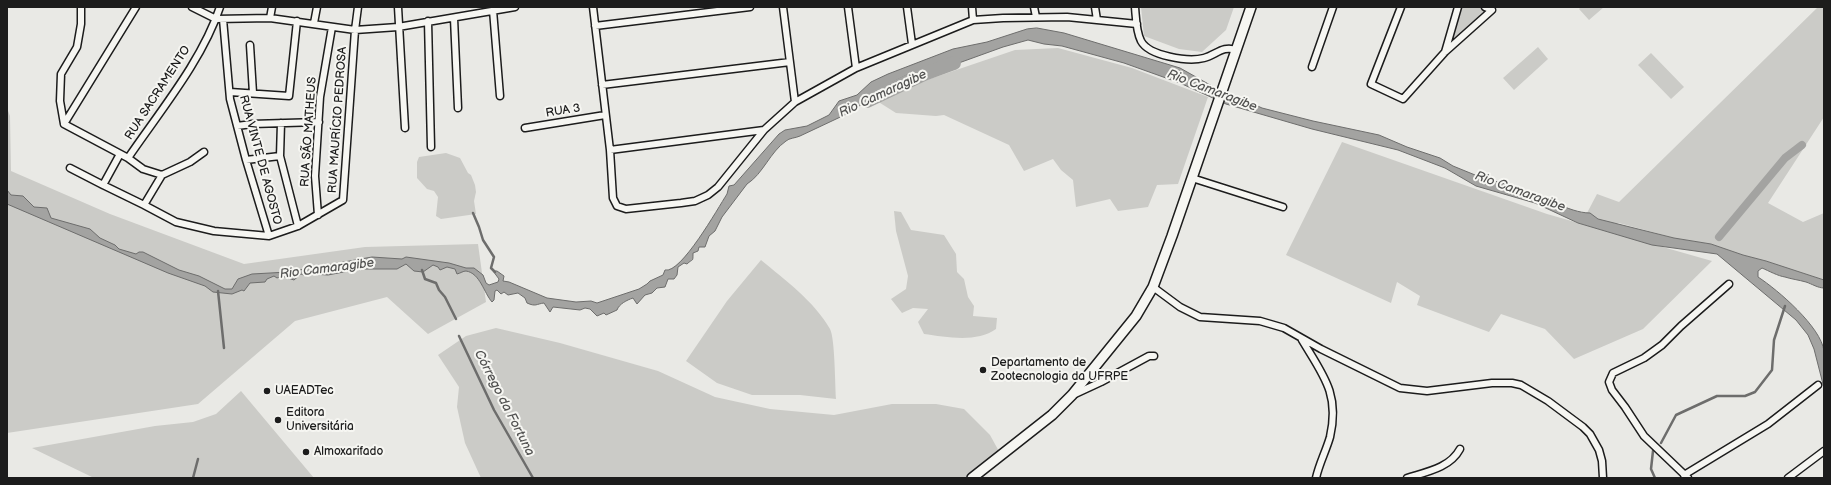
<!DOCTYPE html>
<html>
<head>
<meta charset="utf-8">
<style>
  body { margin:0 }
  #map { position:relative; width:1831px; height:485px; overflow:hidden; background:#e9e9e5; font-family:"Balsamiq Sans",sans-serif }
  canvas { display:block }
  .frame { position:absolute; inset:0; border:8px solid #1c1c1c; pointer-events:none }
</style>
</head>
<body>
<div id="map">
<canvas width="1831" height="485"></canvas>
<div class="frame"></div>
</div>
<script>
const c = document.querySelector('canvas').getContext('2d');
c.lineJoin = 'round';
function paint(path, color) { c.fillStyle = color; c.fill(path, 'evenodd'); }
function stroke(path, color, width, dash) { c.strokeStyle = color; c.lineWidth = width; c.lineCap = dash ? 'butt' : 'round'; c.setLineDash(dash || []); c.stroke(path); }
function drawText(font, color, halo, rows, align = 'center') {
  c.font = font + ' "Balsamiq Sans",sans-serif'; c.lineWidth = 4; c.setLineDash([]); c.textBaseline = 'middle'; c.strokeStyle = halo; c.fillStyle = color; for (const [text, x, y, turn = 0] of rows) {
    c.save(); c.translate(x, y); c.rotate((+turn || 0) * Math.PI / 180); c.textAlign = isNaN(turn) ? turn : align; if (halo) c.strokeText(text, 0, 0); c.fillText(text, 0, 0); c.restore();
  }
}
const green = new Path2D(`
  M1141 7H1234L1226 30 1202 52 1179 49 1144 36Z
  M1462 7H1479L1485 10 1451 45 1450 43Z
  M1581 7H1604L1589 20 1579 9Z
  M1818 7H1824V117L1768 203 1803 222 1824 213V280L1766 261 1743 255 1711 244 1674 238 1619 223C1613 224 1602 221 1596 218 1592 216 1591 214 1587 213L1597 194 1619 202Z
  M1538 47 1548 59 1514 90 1503 78Z
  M1058 48 1132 68 1208 97 1178 184 1157 185 1148 207 1118 211 1110 199 1076 207 1073 180 1061 170 1053 159 1024 171 1009 145 944 115 936 116 896 113 877 101 912 85 1015 50Z
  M1651 53 1684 87 1671 99 1638 65Z
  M7 108 10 116 11 171 110 214 244 264 365 247 478 244 486 302 428 334 387 297 295 321 198 404 7 433Z
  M1342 142 1547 214 1712 261 1643 329 1574 359 1545 329 1501 314 1489 332 1417 305 1420 296 1397 282 1391 303 1286 255Z
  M446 153 460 158 468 173 471 175 475 185 476 192 474 201 476 214 441 219 436 216 438 197 434 191 427 189 417 178V162L419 157Z
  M894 211 901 212 911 230 944 235 956 254 957 272 964 279 968 297 974 306 973 316 997 318 996 329C977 343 946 337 924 334L918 322 928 309 913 308 902 313 891 299 906 289 908 276 896 231Z
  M761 260C785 280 814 301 830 329 835 338 835 386 836 399L800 395H752L717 383 686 361 727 301Z
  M496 328 560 343 658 371 715 397 770 409 834 415 892 404H936L964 409 990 435 1001 455 966 478H481L465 443 457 407 459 387 438 355 466 336Z
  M241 391 314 478H94L32 448 155 426 193 422 216 414Z`);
const water = new Path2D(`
  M1037 28 1064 33 1180 68 1228 95 1236 96 1262 108 1313 121 1379 135 1407 147 1440 158 1453 166 1480 177 1516 187 1539 197C1545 196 1551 202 1557 204 1567 208 1579 213 1590 213L1598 219 1674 238 1711 244 1743 255 1766 261 1824 280V288C1818 288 1812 284 1806 282 1799 280 1791 279 1785 277 1778 276 1769 271 1762 268L1758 271V277C1778 290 1821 327 1824 351 1826 363 1824 376 1824 388L1814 349 1808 335 1796 320 1717 254 1652 245 1578 223 1535 203 1476 186 1445 168 1398 150 1312 129 1226 104 1180 83 1124 63 1062 46 1044 44 1028 40 1003 47 956 64 945 69 933 70 909 74 891 83 882 91 883 94 859 106 851 112C834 120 817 128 800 136 796 138 789 138 786 141 770 152 763 174 747 184L722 217 715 231 709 236 705 247H699L698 251 693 253C693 263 693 258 687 264L684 263 678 267 677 275 674 279H668L665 287 657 288 652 293 645 295 637 304 633 298C627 300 619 304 617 310L606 315 604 313 597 316 590 309 585 308 580 310 553 307 550 312 544 303C536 304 536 307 527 303L525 298 518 293 508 295 504 292 501 294 497 290 495 291 494 300 492 302C484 293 480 273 466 271 463 271 461 273 457 274L455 269 447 267 440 270 438 267 433 265 423 272 414 271 406 264 397 269H359L328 275 312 274 306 276 301 274 294 280 282 276 277 278 274 276 267 279 265 282 250 283 244 291 242 290 232 294 213 292 205 286 168 273 7 204V190L11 195 23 196 34 207 47 208 51 218 90 229 100 238 115 245 119 249 136 254 139 252H143L179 270 199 276 225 289H232L238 279 252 274 288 272 372 257 402 259 406 257 449 263 466 268H474L483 275 486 283 489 285 498 282 499 279 493 271H497L504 276 503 281 509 282 547 298 576 302 591 301 597 303 639 289 647 284 650 281 663 275 665 270C681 274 718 208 727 194L729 186 734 185 779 134 785 130 807 126 829 115 839 101 857 95 871 82 888 74 953 49 987 42 1027 29Z`);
const stream = new Path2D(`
  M473 213 479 227 483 240 494 257 491 268 495 272
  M422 270 425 279 436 283 439 290 445 297 456 319
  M218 291 224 348
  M459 336 494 410 533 478
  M1661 443 1676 415 1717 396H1745L1755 392 1772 370 1774 340 1785 306
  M1653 451 1651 469 1655 478
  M193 478 198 459`);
const canal = new Path2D(`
  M1719 237 1785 158 1802 145`);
const river = new Path2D(`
  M867 101 924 74 954 63`);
const street = new Path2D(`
  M192 7 216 19 270 18 355 30 398 27 515 7
  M398 7 405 128
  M593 7 610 150 613 198 617 206 626 209 681 203 695 201 708 195 718 187 764 130 795 102 856 68 973 20 1003 18 1067 17 1137 24
  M783 7 795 102
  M848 7 856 68
  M907 7 912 44
  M972 7 973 20
  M1034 7 1036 17
  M1095 7 1097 20
  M1135 7C1136 18 1136 31 1141 41 1149 56 1188 62 1204 58 1216 55 1223 45 1236 50
  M1401 7 1371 84 1403 99 1445 52 1492 10 1485 7
  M493 10 500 96
  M270 18 272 7
  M454 18 458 108
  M223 19 230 99 246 160 269 236
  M428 21 431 147
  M314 23 317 7
  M595 26 750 7
  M250 45 253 93
  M1445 52 1458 7
  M1312 67 1333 7
  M602 85 790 62
  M230 92 289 96 297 21
  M64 124 128 158 143 169 162 175 190 162 204 152
  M64 124 136 7
  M64 124 60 101 61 74 77 47 81 24V7
  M237 126 252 124 319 122
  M525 128 605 115
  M610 150 764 130
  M120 154 103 185 144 205
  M280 156 281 123
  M128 158C160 111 202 61 220 7
  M246 160 280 156 298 226
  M70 168 103 185
  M162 175 144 205 176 222 214 231 269 236 298 226 343 200 355 30 358 7
  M1192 178 1283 207
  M318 215 315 176 320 97 332 27
  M1153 287 1180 307 1200 317 1260 321 1284 328 1321 349 1400 388 1427 391 1492 383H1512L1521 385 1548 401 1583 427 1590 434 1599 450 1602 461 1603 478
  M1302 340C1323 375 1340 394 1330 437 1326 451 1319 464 1316 478
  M1073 395 1101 382 1149 356H1154
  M1684 475 1768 424 1818 385
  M1407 478C1426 472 1450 468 1460 449
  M1688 478 1644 436 1625 407 1612 390 1609 382 1613 373 1644 358 1662 345 1681 326 1729 284
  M1788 478 1824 451`);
const secondary = new Path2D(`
  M972 478 1052 415 1072 395 1136 316 1153 287 1172 236 1251 7`);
const markers = [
  [983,370,4,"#1c1c1c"],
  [267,391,4,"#1c1c1c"],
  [278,420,4,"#1c1c1c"],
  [306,452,4,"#1c1c1c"]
];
const streetNames = [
  ["RUA SACRAMENTO",158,93,-57],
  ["RUA 3",563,111,-9],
  ["RUA MAURÍCIO PEDROSA",338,120,-86],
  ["RUA SÃO MATHEUS",309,132,-86],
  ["RUA VINTE DE AGOSTO",260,160,75]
];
const poiNames = [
  ["Departamento de",991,363],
  ["Zootecnologia da UFRPE",991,377],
  ["UAEADTec",275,391],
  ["Editora",286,413],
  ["Universitária",286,427],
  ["Almoxarifado",314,452]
];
const waterNames = [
  ["Rio Camaragibe",1212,91,21],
  ["Rio Camaragibe",883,94,-25],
  ["Rio Camaragibe",1520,192,20],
  ["Rio Camaragibe",327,269,-7],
  ["Córrego da Fortuna",504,403,63]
];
paint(green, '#cbcbc7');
paint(water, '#a3a3a1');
stroke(water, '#6d6d6c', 1);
stroke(stream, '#6d6d6c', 2.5);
stroke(canal, '#a3a3a1', 8);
stroke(river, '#a3a3a1', 14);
stroke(street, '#1c1c1c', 9);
stroke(secondary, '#1c1c1c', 12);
stroke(street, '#f6f6f2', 6);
stroke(secondary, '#f6f6f2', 9);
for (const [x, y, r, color] of markers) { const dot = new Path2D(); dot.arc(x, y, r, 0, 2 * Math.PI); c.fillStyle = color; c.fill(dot); stroke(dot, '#f6f6f2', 1.5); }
drawText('12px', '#1c1c1c', '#f6f6f2', streetNames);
drawText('12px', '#1c1c1c', '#f6f6f2', poiNames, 'left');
drawText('italic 13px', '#525251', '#f6f6f2', waterNames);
</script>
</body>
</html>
